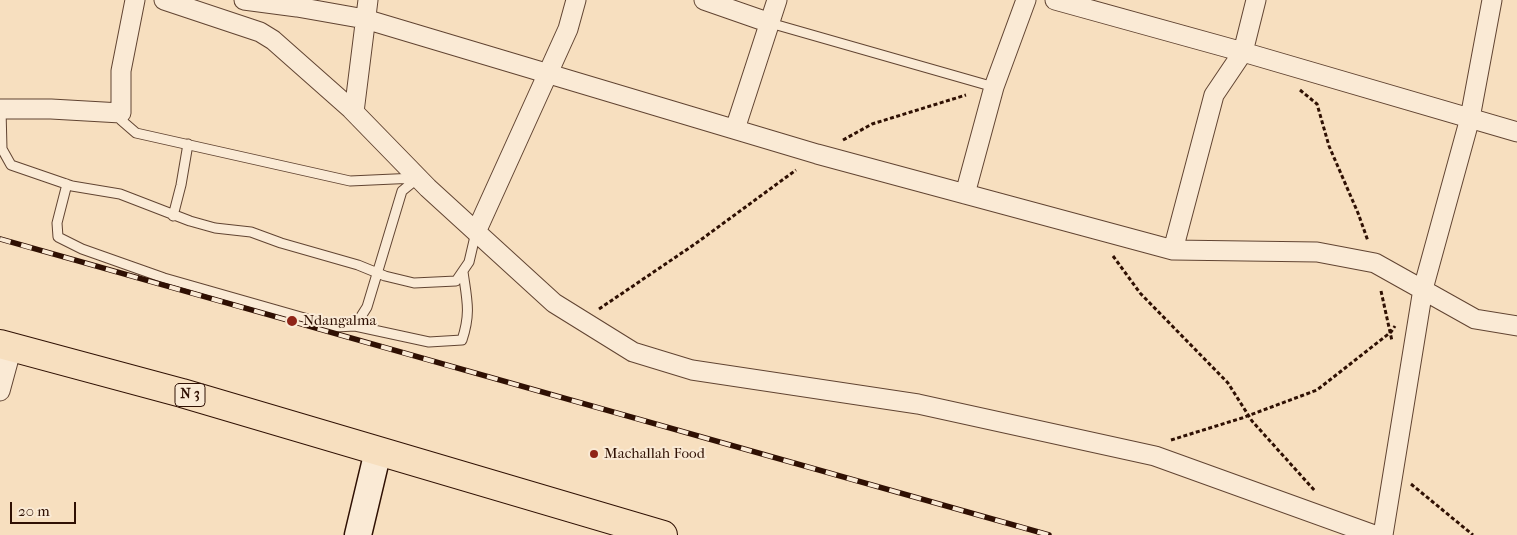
<!DOCTYPE html>
<html>
<head>
<meta charset="utf-8">
<style>
  body { margin:0 }
  #map { position:relative; width:1517px; height:535px; overflow:hidden; background:#f7dfbf; font-family:"IM FELL French Canon",serif }
  canvas { display:block }
  .scale { position:absolute; left:10px; top:502px; width:66px; height:22px; box-sizing:border-box; border:2px solid #2f1003; border-top:0; padding-left:6px; font-size:15px; line-height:18px; white-space:nowrap; color:#2f1003; -webkit-text-stroke:4px #faead5; paint-order:stroke }
</style>
</head>
<body>
<div id="map">
<canvas width="1517" height="535"></canvas>
<div class="scale">20 m</div>
</div>
<script>
const c = document.querySelector('canvas').getContext('2d');
c.lineJoin = 'round';
function stroke(path, color, width, dash) { c.strokeStyle = color; c.lineWidth = width; c.lineCap = dash ? 'butt' : 'round'; c.setLineDash(dash || []); c.stroke(path); }
function drawText(font, color, halo, rows, align = 'center') {
  c.font = font + ' "IM FELL French Canon",serif'; c.lineWidth = 4; c.setLineDash([]); c.textBaseline = 'middle'; c.strokeStyle = halo; c.fillStyle = color; for (const [text, x, y, turn = 0] of rows) {
    c.save(); c.translate(x, y); c.rotate((+turn || 0) * Math.PI / 180); c.textAlign = isNaN(turn) ? turn : align; if (halo) c.strokeText(text, 0, 0); c.fillText(text, 0, 0); c.restore();
  }
}
const path = new Path2D(`
  M1300 90 1317 104 1329 146 1358 213 1368 241
  M843 140 872 124 966 95
  M1113 256 1140 293 1228 383 1252 421 1315 491
  M1381 291 1392 341
  M599 309 695 244 796 170
  M1171 440 1242 418 1317 390 1391 332 1395 326
  M1411 484 1473 535`);
const lane = new Path2D(`
  M770 23 994 87
  M1 109 2 149 11 165 72 186 120 194 190 221 215 228 251 232 281 243 358 265 385 276 414 283 456 281 469 262 476 232
  M121 113V120L136 133 350 181 416 178
  M67 184 57 223 58 237 82 249 164 278 336 327 355 326 367 307 402 191 418 178
  M173 216 181 185 188 144
  M355 326 429 342 462 340C471 313 467 300 463 272`);
const street = new Path2D(`
  M164 0 260 32 273 40 351 109 428 188 554 303 633 352 692 370 918 404 1155 456 1374 535
  M244 0 297 7 365 19 817 154 1173 250 1317 252 1375 263 1475 319 1517 326
  M704 0 770 23
  M1055 0 1243 52 1517 132
  M0 109H51L121 113V71L135 0
  M354 112 368 0
  M735 129 777 0
  M965 194 994 87 1026 0
  M476 232 568 29 576 0
  M1173 250 1214 95 1243 52 1256 0
  M0 391 12 347
  M1383 535 1423 289 1470 118 1492 0`);
const secondary = new Path2D(`
  M358 535 378 451`);
const primary = new Path2D(`
  M0 344 182 393 663 535`);
const rail = new Path2D(`
  M0 239 1049 535`);
const markers = [
  [292,321,6,"#8f2418"],
  [594,454,5,"#8f2418"]
];
const shields = [
  [190,395,30]
];
const shieldNames = [
  ["N 3",190,395]
];
const poiNames = [
  ["Ndangalma",303,321],
  ["Machallah Food",604,454]
];
stroke(lane, '#614432', 11);
stroke(street, '#614432', 21);
stroke(secondary, '#2f1003', 29);
stroke(primary, '#2f1003', 30);
stroke(path, '#2f1003', 3, [4, 2.5]);
stroke(lane, '#faead5', 9);
stroke(street, '#faead5', 19);
stroke(secondary, '#faead5', 26);
stroke(primary, '#f7dfbf', 28);
stroke(rail, '#2f1003', 5.5);
stroke(rail, '#faead5', 4, [11]);
for (const [x, y, r, color] of markers) { const dot = new Path2D(); dot.arc(x, y, r, 0, 2 * Math.PI); c.fillStyle = color; c.fill(dot); stroke(dot, '#faead5', 2); }
for (const [x, y, w] of shields) { const box = new Path2D(); box.roundRect(x - w / 2, y - 11.5, w, 23, 4); c.fillStyle = '#faead5'; c.fill(box); stroke(box, '#2f1003', 1); }
drawText('bold 14px', '#2f1003', null, shieldNames);
drawText('15px', '#2f1003', '#faead5', poiNames, 'left');
</script>
</body>
</html>
